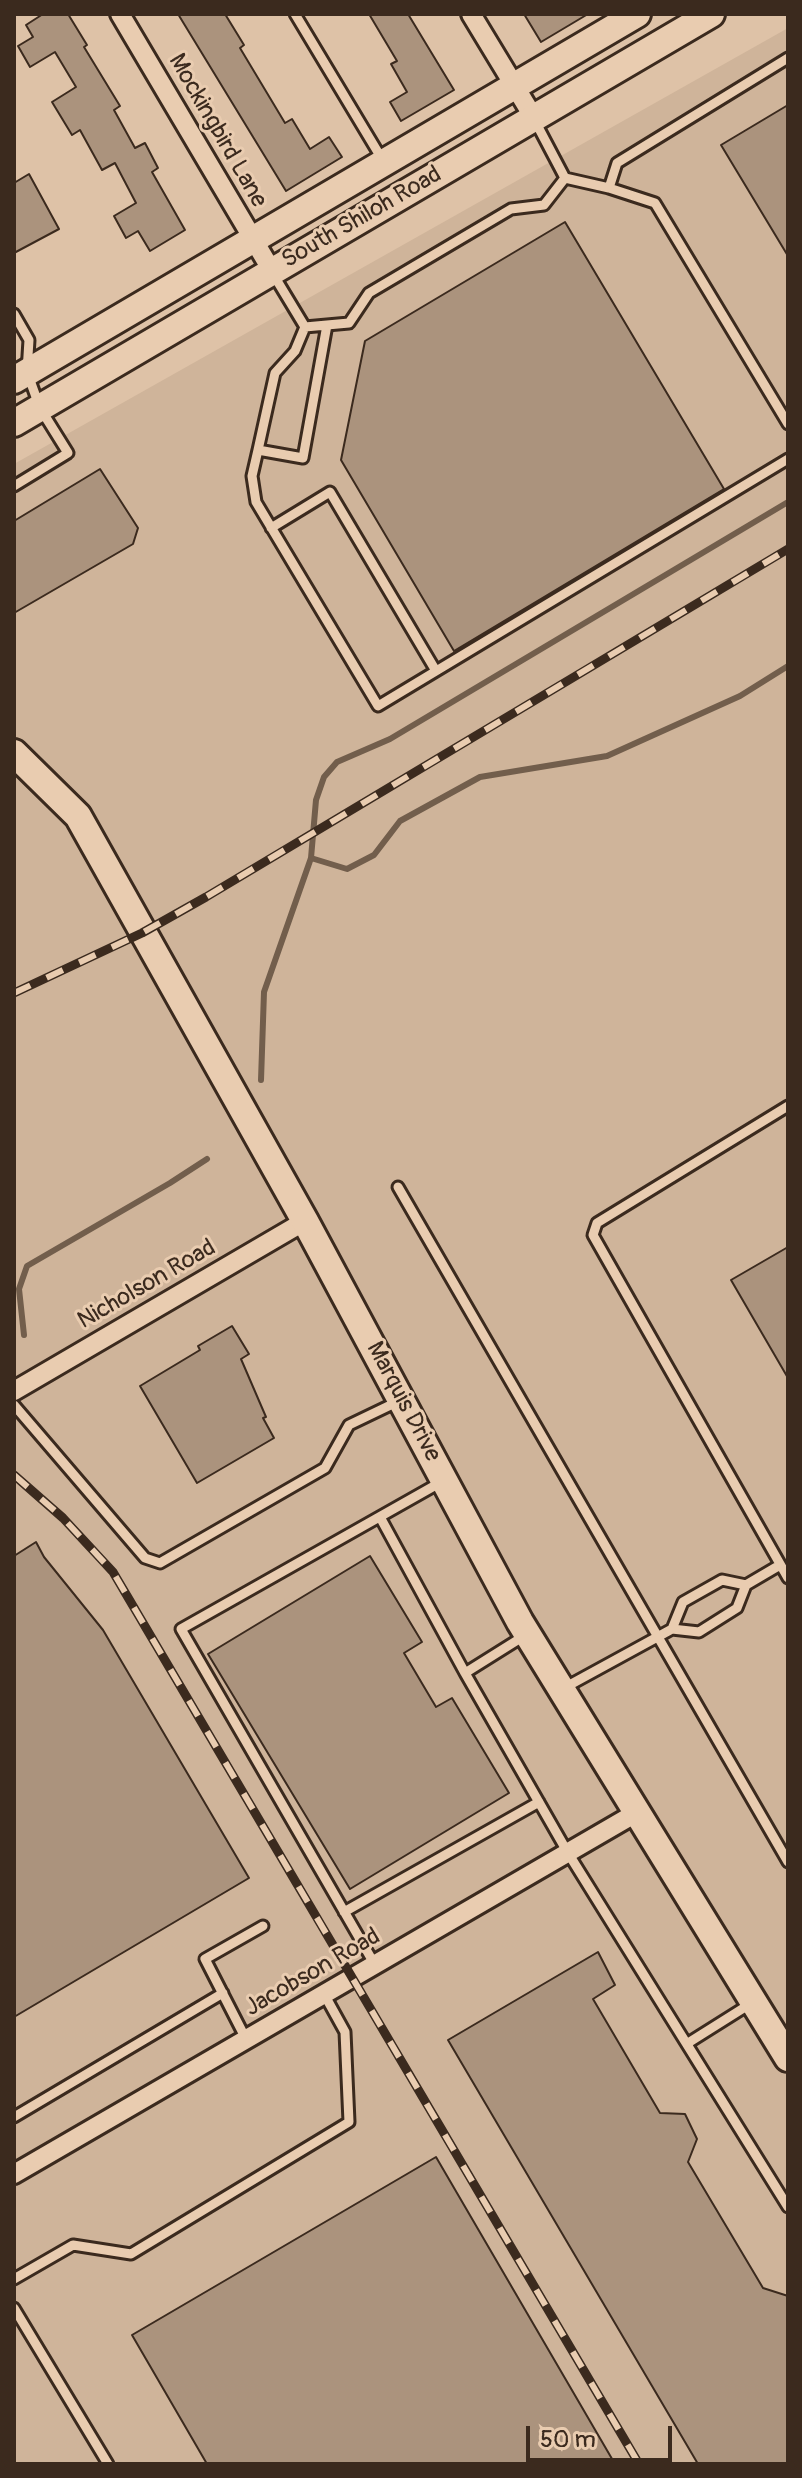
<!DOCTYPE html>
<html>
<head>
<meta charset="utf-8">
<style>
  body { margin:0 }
  #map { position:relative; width:802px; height:2478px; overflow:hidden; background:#dec2a7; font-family:Pangolin,sans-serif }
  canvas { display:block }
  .frame { position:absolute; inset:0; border:16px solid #3b2a1e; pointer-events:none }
  .scale { position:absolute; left:526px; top:2426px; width:146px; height:36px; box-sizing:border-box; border:4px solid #3b2a1e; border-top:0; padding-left:10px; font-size:24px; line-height:28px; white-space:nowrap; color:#3b2a1e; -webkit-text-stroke:6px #e9ccb0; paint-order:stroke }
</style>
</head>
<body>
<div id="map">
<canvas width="802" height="2478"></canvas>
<div class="frame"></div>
<div class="scale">50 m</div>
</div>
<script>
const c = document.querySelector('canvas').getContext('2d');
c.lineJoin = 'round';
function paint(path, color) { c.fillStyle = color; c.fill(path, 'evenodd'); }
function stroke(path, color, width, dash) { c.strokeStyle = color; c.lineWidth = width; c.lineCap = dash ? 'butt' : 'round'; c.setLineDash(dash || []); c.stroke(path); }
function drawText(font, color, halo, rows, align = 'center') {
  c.font = font + ' Pangolin,sans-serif'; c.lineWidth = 6; c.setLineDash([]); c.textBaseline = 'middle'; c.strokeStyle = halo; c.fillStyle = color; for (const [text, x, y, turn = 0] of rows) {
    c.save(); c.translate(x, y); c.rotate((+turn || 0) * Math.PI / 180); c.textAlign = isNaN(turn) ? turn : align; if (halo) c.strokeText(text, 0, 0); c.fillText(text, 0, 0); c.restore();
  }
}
const built = new Path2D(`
  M788 28V2464H14V464Z`);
const stream = new Path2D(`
  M311 858 347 869 374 855 400 821 480 777 607 756 740 696 788 666
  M261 1080 264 992 311 858 316 800 324 777 337 762 390 739 788 502
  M24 1335 19 1289 27 1266 170 1183 207 1159`);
const building = new Path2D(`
  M43 14H68L87 45 84 47 120 106 114 110 135 148 145 143 158 168 152 172 185 230 150 251 138 231 126 238 114 216 136 203 115 163 102 170 80 130 72 135 52 102 76 87 55 52 30 67 18 46 33 37 26 25Z
  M178 14H225L244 45 240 48 285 123 292 119 310 149 329 137 342 157 286 191Z
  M369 14H408L454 90 401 121 390 102 407 92 391 64 397 61Z
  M524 14H588L541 42Z
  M788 105V256L721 145Z
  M29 174 59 229 14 253V183Z
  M565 222 724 489 454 651 341 460 365 341Z
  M100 469 138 528 133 544 14 613V521Z
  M788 1247V1378L731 1280Z
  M232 1326 249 1354 241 1359 266 1417 263 1418 274 1438 197 1483 140 1386 200 1350 198 1346Z
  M36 1542 44 1557 103 1630 249 1878 14 2017V1556Z
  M370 1556 422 1642 404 1653 436 1707 452 1698 509 1793 350 1889 208 1654Z
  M598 1952 615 1985 593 1999 660 2113 685 2114 697 2139 688 2162 763 2288 788 2296V2464H698L448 2040Z
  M436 2157 615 2464H207L132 2335Z`);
const lane = new Path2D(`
  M295 14 382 159
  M535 121 565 178
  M609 188 655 203 788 424
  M273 274 305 327 349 323 369 293 511 209 544 205 565 178 609 188 617 163 788 58
  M14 314 29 340 27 372 40 408 68 453 14 486
  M305 327 295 351 275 373 258 450 303 458 327 325
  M258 450 252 476 256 502 378 706 788 459
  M271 528 330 492 436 671
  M788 1106 597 1223 593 1235 788 1578
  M398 1187 788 1862
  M14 1405 145 1558 160 1563 325 1468 349 1425 399 1401
  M380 1517 465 1673
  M672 1629 699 1632 737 1608 746 1585 780 1565
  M524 1636 465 1673 568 1853 788 2207
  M564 1688 672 1629 683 1602 722 1580 746 1585
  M344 1912 539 1802
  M375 1965 181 1629 443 1481
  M246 2039 205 1959 263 1926
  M688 2043 750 2004
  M14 2117 223 1993
  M14 2279 73 2245 131 2254 349 2122 345 2032 324 1994
  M14 2308 108 2464`);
const street = new Path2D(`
  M120 14 272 271
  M471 14 534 118
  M14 1391 305 1221
  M14 2174 636 1813`);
const secondary = new Path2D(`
  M14 380 637 14
  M14 423 711 14
  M14 753 78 816 305 1221 520 1622 788 2058`);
const rail = new Path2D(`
  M14 993 142 933 206 897 788 549
  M14 1475 63 1518 113 1572 639 2464`);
const streetNames = [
  ["Mockingbird Lane",217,131,60],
  ["South Shiloh Road",362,218,-30],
  ["Nicholson Road",147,1285,-30],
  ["Marquis Drive",403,1402,62],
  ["Jacobson Road",313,1973,-30]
];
paint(built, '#cfb49a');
stroke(stream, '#725e4c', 6);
paint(building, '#ab937d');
stroke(building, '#3b2a1e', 2);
stroke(lane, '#3b2a1e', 15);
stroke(street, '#3b2a1e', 24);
stroke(secondary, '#3b2a1e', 32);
stroke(lane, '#e9ccb0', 9);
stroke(street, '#e9ccb0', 18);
stroke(secondary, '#e9ccb0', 26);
stroke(rail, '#3b2a1e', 9);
stroke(rail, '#e9ccb0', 6, [18]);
drawText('24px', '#3b2a1e', '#e9ccb0', streetNames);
</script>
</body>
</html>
